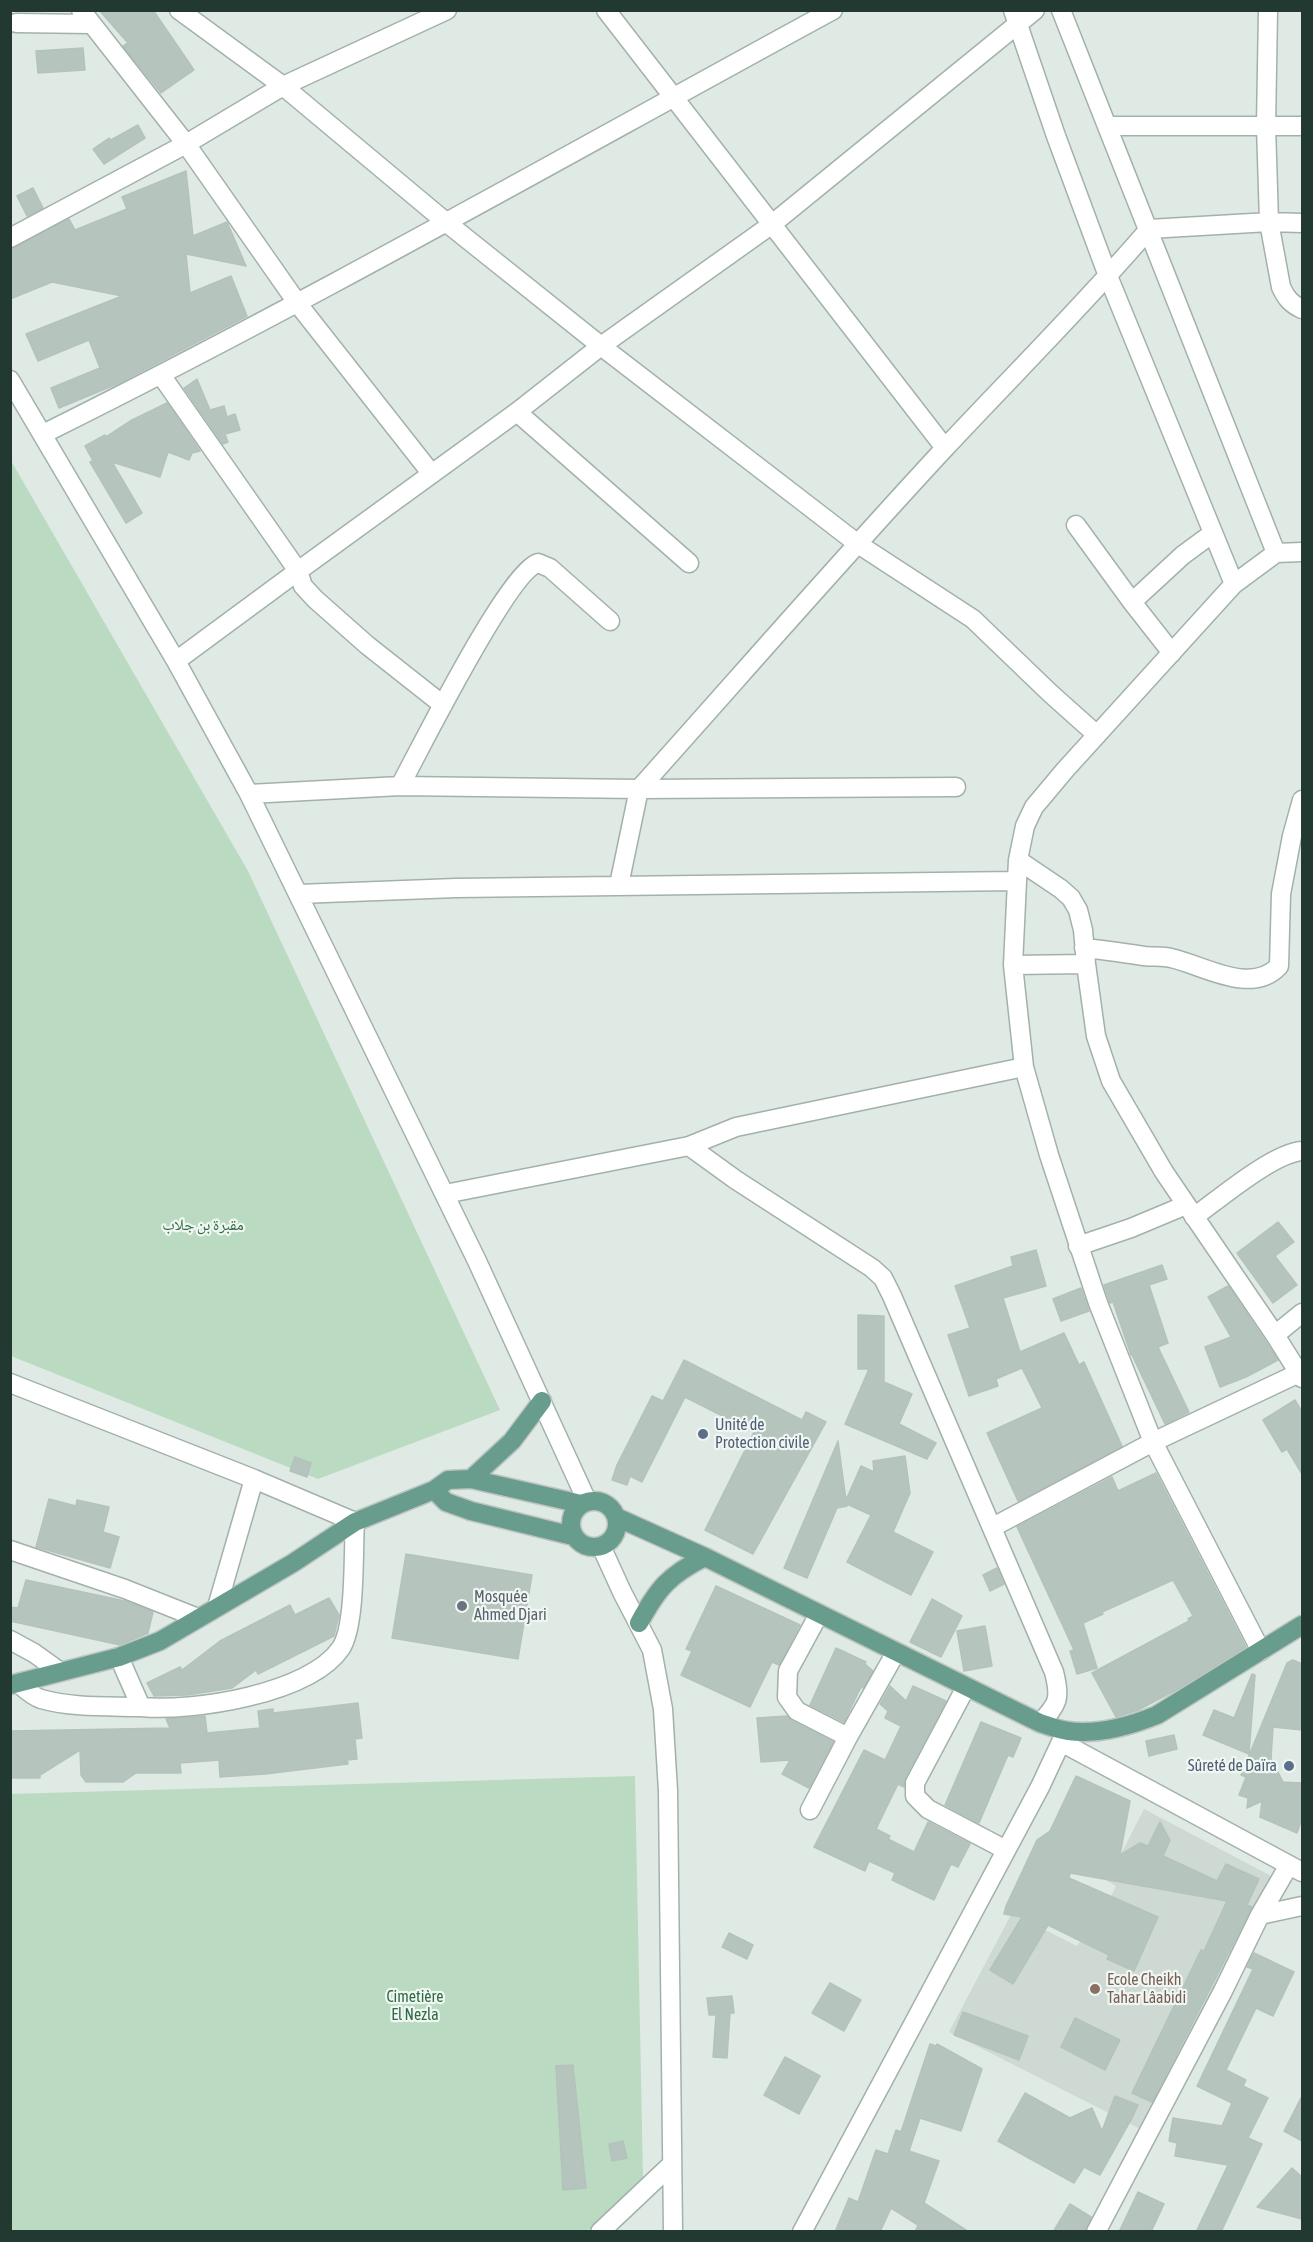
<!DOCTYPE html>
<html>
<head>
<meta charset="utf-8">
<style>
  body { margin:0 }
  #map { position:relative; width:1313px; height:2242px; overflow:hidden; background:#e0eae5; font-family:"Asap Condensed",sans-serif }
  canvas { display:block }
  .frame { position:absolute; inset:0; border:12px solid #223931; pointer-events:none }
</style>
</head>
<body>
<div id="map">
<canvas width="1313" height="2242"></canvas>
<div class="frame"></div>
</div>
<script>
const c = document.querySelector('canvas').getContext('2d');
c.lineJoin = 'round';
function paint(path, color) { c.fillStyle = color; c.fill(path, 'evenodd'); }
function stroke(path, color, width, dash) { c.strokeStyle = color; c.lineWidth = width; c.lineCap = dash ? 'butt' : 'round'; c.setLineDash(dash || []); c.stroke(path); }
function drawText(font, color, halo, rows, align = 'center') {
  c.font = font + ' "Asap Condensed","Noto Naskh Arabic",sans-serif'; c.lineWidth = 4.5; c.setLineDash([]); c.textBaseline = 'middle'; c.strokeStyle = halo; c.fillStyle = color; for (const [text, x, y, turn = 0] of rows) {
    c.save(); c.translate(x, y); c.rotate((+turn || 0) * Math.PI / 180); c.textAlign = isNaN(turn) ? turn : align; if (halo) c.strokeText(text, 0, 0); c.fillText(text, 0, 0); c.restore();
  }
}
const built = new Path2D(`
  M1144 1809 1273 1877 1146 2132 949 2032 1012 1913 1077 1946 1082 1938 1089 1942 1116 1886 1107 1881Z`);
const green = new Path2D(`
  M10 459 248 871 500 1410 318 1479 11 1356Z
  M635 1776 643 2179 587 2231H11L10 1794Z`);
const building = new Path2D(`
  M99 10H153L194 70 161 93 123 46 128 43Z
  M83 48 85 70 38 73 36 51Z
  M138 125 145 138 104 164 93 149 109 138 111 140Z
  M186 171 193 236 227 222 246 266 186 254 190 293 231 276 247 316 117 384 59 408 51 388 100 368 89 340 38 361 26 334 122 296 52 282 10 299V249L69 219 75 230 127 209 122 197Z
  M33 188 43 208 27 216 17 196Z
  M197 379 210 410 224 406 227 417 235 414 240 430 225 434 228 442 223 444 184 388Z
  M167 403 200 451 192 453 189 460 168 452 160 477 112 462 142 513 126 523 90 462 93 461 85 446 105 435 106 437 132 420Z
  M1278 1222 1294 1242 1275 1256 1297 1285 1273 1303 1237 1253Z
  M1036 1250 1046 1286 1003 1298 1020 1352 1064 1333 1079 1365 1084 1362 1122 1446 1018 1501 987 1433 1042 1408 1022 1368 996 1379 998 1386 969 1396 948 1335 970 1328 955 1286 1013 1266 1011 1257Z
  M1162 1265 1167 1279 1149 1285 1168 1343 1158 1347 1189 1412 1165 1424 1132 1355H1131L1113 1302 1110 1303 1104 1285Z
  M1228 1286 1278 1360 1246 1377 1220 1387 1205 1347 1231 1337 1208 1297Z
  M1081 1288 1089 1311 1061 1321 1053 1299Z
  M858 1315 884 1316V1382L912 1394 899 1424 936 1443 927 1459 845 1424 869 1369H858Z
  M684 1360 802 1420 806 1412 826 1422 753 1554 705 1530 754 1432 685 1397 642 1482 630 1476 627 1485 612 1480 617 1465 652 1396 663 1401Z
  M1295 1400 1302 1412V1474L1287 1449 1282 1452 1263 1420Z
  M838 1441 846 1500 861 1466 874 1472 873 1461 905 1456 910 1493 893 1532 933 1552 911 1595 847 1562 871 1515 847 1504V1506L837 1508 807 1578 784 1568Z
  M295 1457 311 1463 307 1477 290 1471Z
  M1156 1473 1246 1647 1178 1689 1138 1710 1116 1717 1092 1673 1189 1621 1188 1619 1193 1616 1173 1580 1102 1612 1103 1614 1083 1623 1097 1668 1077 1674 1070 1651 1074 1650 1017 1527 1112 1477 1118 1491Z
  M49 1499 76 1506 77 1500 109 1507 103 1532 119 1537 110 1568 36 1547Z
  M406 1554 532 1575 518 1659 392 1638Z
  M997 1568 1004 1584 990 1591 983 1575Z
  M26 1580 125 1601 153 1612 148 1633 120 1645 10 1621V1607L18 1608Z
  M716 1586 800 1625 779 1665 772 1662 750 1707 681 1675 692 1651 686 1649Z
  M329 1598 339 1615 334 1636 258 1674 256 1670 232 1688 188 1695 154 1696 147 1683 180 1667 182 1670 220 1641 290 1605 295 1615Z
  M932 1599 962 1616 941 1657 910 1642Z
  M985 1626 992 1666 964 1671 957 1631Z
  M836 1648 866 1662 865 1664 873 1671 863 1688 861 1687 844 1722 810 1705Z
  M1293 1660 1302 1664V1730L1273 1727 1271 1758 1283 1782 1302 1783V1819L1297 1833 1260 1817 1262 1801 1247 1808 1248 1798 1239 1795 1246 1777 1241 1775 1287 1663Z
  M1252 1674 1255 1675 1249 1754 1203 1735 1214 1710 1234 1718Z
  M890 1686 906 1701 913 1686 946 1701 905 1778 904 1787 898 1784 876 1829 890 1836 888 1839 914 1852 928 1822 970 1844 958 1867 951 1864 934 1900 892 1880 895 1873 869 1861 865 1871 814 1847 864 1750 885 1760 901 1726 885 1718 888 1711 880 1704Z
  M358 1703 362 1738 355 1739 357 1759 347 1760 348 1764 265 1774 220 1777 219 1760 180 1763 181 1773H136L123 1782H86L81 1775 80 1750 40 1775V1778H10V1731L170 1728 166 1719 205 1716 207 1733 260 1728 258 1711 273 1709V1713Z
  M787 1716 792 1721 833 1742 809 1788 782 1774 790 1760 761 1762 757 1718Z
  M981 1722 1021 1738 1013 1757 1008 1755 979 1823 945 1805Z
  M1174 1735 1177 1749 1149 1756 1146 1741Z
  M1076 1776 1130 1801 1120 1855 1140 1843 1148 1846 1160 1822 1170 1840 1163 1856 1217 1881 1226 1864 1259 1879 1247 1905 1252 1907 1152 2102 1132 2093 1201 1950 1204 1951 1227 1901 1070 1873 1069 1878 1158 1917 1134 1971 1107 1959 1109 1955 1048 1925 1013 1984 990 1970 1022 1917 1004 1914 1006 1906 1037 1840 1050 1831Z
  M729 1933 753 1945 747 1959 722 1947Z
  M1254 1953 1294 1972 1273 2016 1256 2008 1226 2070 1246 2080 1243 2086 1268 2098 1248 2138 1262 2144 1221 2232H1196L1228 2165 1175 2156 1177 2143 1169 2141 1173 2118 1222 2126 1232 2103 1197 2086 1253 1969 1247 1967Z
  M830 1983 861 2000 844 2031 812 2013Z
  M732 1996 734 2013H730L727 2058 713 2057 716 2015H709L707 1998Z
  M963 2012 1028 2036 1019 2060 954 2035Z
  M1075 2018 1120 2040 1105 2070 1061 2047Z
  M930 2044 936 2046 937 2044 982 2069 961 2131 920 2118 909 2151 939 2161 924 2203 969 2232H915L918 2225 891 2208 880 2232H835L849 2198 858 2202 876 2150 888 2154 896 2130 901 2132Z
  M785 2057 820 2076 799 2114 764 2095Z
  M573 2065 586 2188 563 2190 556 2066Z
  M1025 2093 1070 2118 1092 2108 1102 2131 1115 2096 1138 2105 1132 2118 1100 2175 1084 2167 1074 2183 998 2141Z
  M1302 2096V2141L1284 2131Z
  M623 2141 627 2158 612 2161 609 2144Z
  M1292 2168 1302 2177V2219L1257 2207Z
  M1138 2192 1164 2204 1151 2232H1119Z
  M1070 2204 1091 2217 1085 2232H1053Z`);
const minor = new Path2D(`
  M81 10 186 144 298 304 431 473
  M179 10 283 86 447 223 601 346 858 544 973 619 1050 693 1097 735
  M606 10 945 448
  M1013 10 1056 136 1108 276 1234 584
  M1061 10C1133 191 1203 373 1276 553
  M1268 10 1266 126 1269 222 1281 287C1286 298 1291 304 1302 309
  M16 23 91 24
  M1107 126H1302
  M10 238 186 144 283 86 447 10
  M161 375 298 571 303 586 315 599 367 645 443 705
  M10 380 176 661 249 794 477 1261 587 1501
  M517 412 689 563
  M43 434C311 301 570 153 833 10
  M1076 525 1132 602
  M1172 653 1132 602 1183 555 1213 533
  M176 661 298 571 517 412 601 346 771 225 1035 10
  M400 786C420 749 508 572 538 563L550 568 610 621
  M249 794 400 786 639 789C741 675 841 560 945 448 1013 375 1084 305 1149 229L1269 222 1302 223
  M1018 860 1061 889 1071 898 1078 910 1083 930 1086 964 1096 1036 1111 1081 1164 1172 1275 1335 1302 1378
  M619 885 639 789 956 787
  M299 894 456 888 1016 881
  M1084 948C1104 950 1124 953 1144 956 1153 957 1163 956 1171 958 1203 965 1251 996 1279 966L1281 894 1292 836 1302 800
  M1013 965 1086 964
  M689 1146 736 1127 1024 1067
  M445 1194 689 1146 736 1180 872 1268 883 1278 892 1296 1054 1672C1061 1699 1058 1704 1040 1723
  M1194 1217C1219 1199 1273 1153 1302 1151
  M1078 1246 1131 1228 1186 1205
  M1275 1335 1302 1313
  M10 1383 254 1479 355 1522C353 1551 356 1625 341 1648 310 1694 192 1712 141 1707L119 1657
  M993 1527 1153 1442 1299 1373
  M601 1546 622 1592 652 1650 663 1709 668 1791 673 2232
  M10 1550 125 1589 198 1618
  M217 1607 254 1479
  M819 1614 788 1671 787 1697 797 1711 848 1737
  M10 1640 34 1653 59 1671
  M1261 1651 1153 1442 1098 1303 1049 1155 1024 1067 1013 965 1018 860 1025 826 1034 807 1065 770 1234 584 1276 553 1302 552
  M18 1683C25 1689 32 1696 41 1699 73 1708 109 1706 141 1707
  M966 1687 915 1783V1796L928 1809 1006 1850
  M1066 1733 1061 1742 1302 1872
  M810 1810 848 1737 896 1652
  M1260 1915 1302 1906
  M600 2232 672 2164
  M802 2232 1040 1787 1061 1742
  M1096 2232 1223 1991 1260 1915 1289 1865`);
const major = new Path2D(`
  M471 1479 512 1441 542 1401
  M434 1490 446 1502 471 1511 573 1536
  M571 1524a23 23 0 1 1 46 0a23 23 0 1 1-46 0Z
  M616 1517 705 1557 1040 1723C1049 1726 1059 1730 1068 1731 1098 1735 1130 1726 1157 1715L1302 1625
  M639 1623C658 1588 669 1575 705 1557
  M10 1685 119 1657 160 1641 293 1563 355 1522 434 1490 448 1480 471 1479 581 1504`);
const markers = [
  [703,1434,6,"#5c6f8a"],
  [462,1606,6,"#6b7280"],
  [1289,1766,6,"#5c6f8a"],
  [1095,1989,6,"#8d6e63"]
];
const parkNames = [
  ["مقبرة بن جلاب",203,1225],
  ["Cimetière",415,1997],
  ["El Nezla",415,2015]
];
const serviceNames = [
  ["Unité de",715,1425],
  ["Protection civile",715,1443],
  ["Sûreté de Daïra",1277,1766,"right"]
];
const worshipNames = [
  ["Mosquée",474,1597],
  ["Ahmed Djari",474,1615]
];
const educationNames = [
  ["Ecole Cheikh",1107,1980],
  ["Tahar Lâabidi",1107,1998]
];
paint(built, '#ced9d4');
paint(green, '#badac1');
paint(building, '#b6c4be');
stroke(building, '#b3c3bb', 1.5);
stroke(minor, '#a3b1ab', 21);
stroke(major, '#bdc4c1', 21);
stroke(minor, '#fff', 18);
stroke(major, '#689c8c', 18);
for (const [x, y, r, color] of markers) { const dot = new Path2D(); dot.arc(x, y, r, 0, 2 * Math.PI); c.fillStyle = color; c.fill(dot); stroke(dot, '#f0f7f3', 2); }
drawText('16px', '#2f6c44', '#f0f7f3', parkNames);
drawText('16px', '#4e5e75', '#f0f7f3', serviceNames, 'left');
drawText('16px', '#5b616d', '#f0f7f3', worshipNames, 'left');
drawText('16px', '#785e54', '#f0f7f3', educationNames, 'left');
</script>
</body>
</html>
